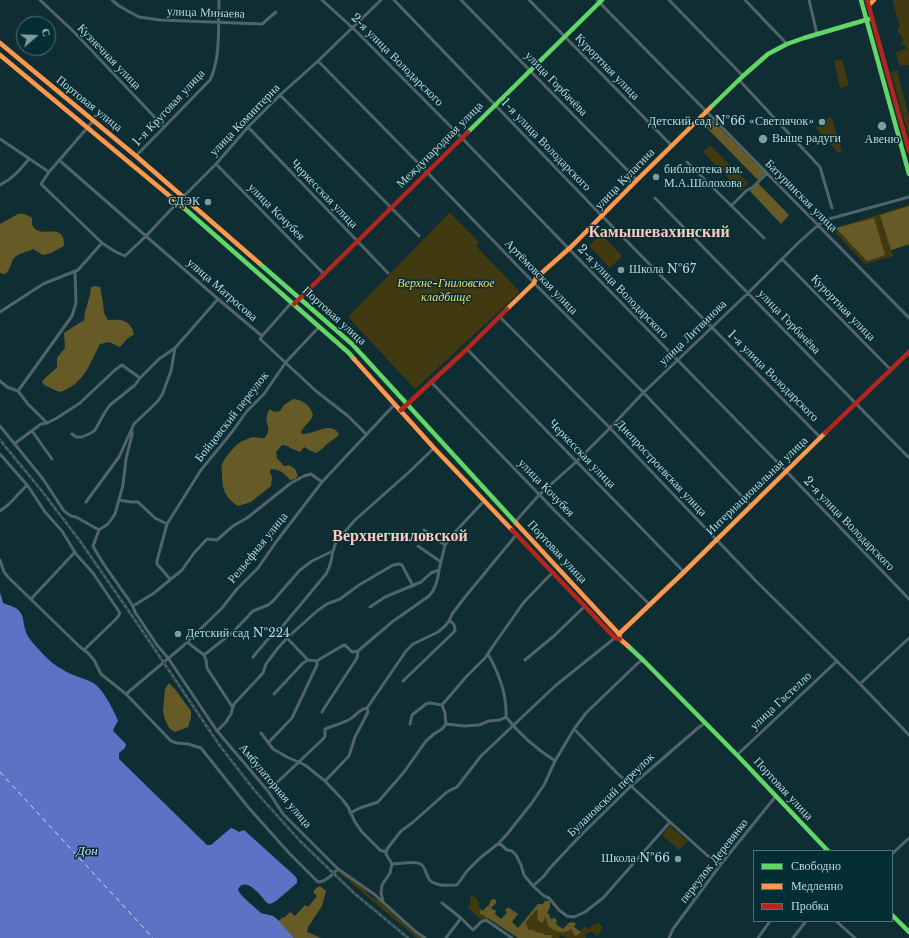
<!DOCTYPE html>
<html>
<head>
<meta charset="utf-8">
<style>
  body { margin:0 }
  #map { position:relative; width:909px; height:938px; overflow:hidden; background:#0f2e33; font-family:"Libre Baskerville",serif }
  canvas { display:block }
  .legend { position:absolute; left:753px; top:850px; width:140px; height:72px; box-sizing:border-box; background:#052d34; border:1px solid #4f7177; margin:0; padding:5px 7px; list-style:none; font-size:12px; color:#bed7dc }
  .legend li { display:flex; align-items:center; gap:8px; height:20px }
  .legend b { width:20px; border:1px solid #4f7177 }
  .north { position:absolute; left:16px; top:16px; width:40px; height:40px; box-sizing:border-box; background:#052d34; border:1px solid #4f7177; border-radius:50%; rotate:71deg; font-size:11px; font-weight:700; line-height:16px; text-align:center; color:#bed7dc }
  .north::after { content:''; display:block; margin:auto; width:14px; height:18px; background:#819ca1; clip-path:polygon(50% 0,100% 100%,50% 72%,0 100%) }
</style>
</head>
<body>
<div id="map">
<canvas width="909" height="938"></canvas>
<ul class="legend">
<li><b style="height:5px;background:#63d668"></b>Свободно</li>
<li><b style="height:5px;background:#ff974d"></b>Медленно</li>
<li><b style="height:5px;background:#b3261e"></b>Пробка</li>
</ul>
<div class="north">С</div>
</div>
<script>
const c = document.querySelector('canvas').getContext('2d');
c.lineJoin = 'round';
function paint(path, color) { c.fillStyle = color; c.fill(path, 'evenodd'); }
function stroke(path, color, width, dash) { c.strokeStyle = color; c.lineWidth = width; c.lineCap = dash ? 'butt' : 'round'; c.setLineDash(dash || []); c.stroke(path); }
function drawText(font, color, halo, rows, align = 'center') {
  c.font = font + ' "Libre Baskerville",serif'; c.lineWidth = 3; c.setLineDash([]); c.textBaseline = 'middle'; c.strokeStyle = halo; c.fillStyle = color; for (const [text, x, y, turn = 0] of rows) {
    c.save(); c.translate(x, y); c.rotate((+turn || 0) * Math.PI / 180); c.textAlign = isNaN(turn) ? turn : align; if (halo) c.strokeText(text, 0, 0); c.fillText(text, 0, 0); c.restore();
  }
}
const green = new Path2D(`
  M893 0H909V65L899 66 896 52 906 49 905 45H901V43L903 40 901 35H899L897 29 900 26 893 3Z
  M842 59 849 85 840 88 834 61Z
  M897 70 909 117V137L891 72Z
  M831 116 842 151 838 153 816 128Z
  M710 145 748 183 741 191 703 152Z
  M909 205V245L891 250 893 256 865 264 832 229Z
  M449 213 451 214 479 242 476 246 520 292 415 389 348 317Z
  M601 234 622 256 610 268 589 246Z
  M670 826 688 841 679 850 662 835Z
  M339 870 366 889C367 896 375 899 381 901L425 938H417L344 877 338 871Z
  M471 896 475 897 480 903 478 906 481 909 480 912 484 915 486 918 482 921 468 907 471 900 470 898Z
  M536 910 538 911 537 918 546 916 556 931 571 929 576 936 585 926 589 929 593 925 597 924 598 923 603 927 598 936 592 932 585 934 586 938H567L561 935 559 938H552V937C546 935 538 934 534 930H527L528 926 526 922Z`);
const forest = new Path2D(`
  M711 119 765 173 758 180 704 125Z
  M758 183 789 215 781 224 750 191Z
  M909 206V244L891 250 880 215Z
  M18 214C24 213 28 215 32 218 32 220 32 222 32 224 38 242 65 219 64 246L51 253 43 255 33 249C28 252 19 253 15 257 10 262 12 268 5 274L0 273V224Z
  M874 218 885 255 867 261 836 228Z
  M95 286 100 287 103 303 104 313 108 320C121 319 130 319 134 334L127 339 120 347 109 342 100 344 87 370 82 377 74 385 63 391 59 392 44 385 42 382C46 376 53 372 57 367V358L65 348 64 333 79 323 84 321 85 312 90 295 91 287Z
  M293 399C303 400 310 405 313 415 310 423 304 425 301 432L302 434C314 435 330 420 339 434 336 439 331 440 326 445 323 448 320 451 316 453L311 451 304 447 300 452 290 448 288 446 282 445 276 452 277 458 284 466 289 465 295 469 298 476 295 479 290 480C285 474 280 469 271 469L270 472 272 477 271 486 251 502 238 506C225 498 222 489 222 474 222 472 221 468 222 465 223 459 234 447 239 443 242 441 249 438 253 437 258 437 261 439 265 438 273 426 264 425 267 415 267 413 269 410 270 409L274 412 280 411 284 405Z
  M169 683 175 689 191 711V717L188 727 175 732 170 729 165 720 163 711 165 689Z
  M320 886 326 891 322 906 308 927 307 932 321 938H294L278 921 283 917 284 918 290 912 295 916 305 905 308 907 317 896 313 892 316 888Z
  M494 899 496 900V903L491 908 496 911 495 914 501 919 507 913 505 910 508 907 518 914 512 922 518 928 538 904H543L545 901H550V907L547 914H549L550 918 551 919 555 918 557 921 556 923 557 925 563 929 570 922 576 923 574 927 581 932 576 936 574 935 573 932 571 929C563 935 556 932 548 926L546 917 542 923 539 921 537 918 538 911 536 910 526 922 528 928V930H534L536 932 542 933 545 935H551L552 938H518L488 918H486L484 915 480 914V912L481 909 483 911 487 906 488 907 491 900Z`);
const water = new Path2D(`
  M0 592 3 603C9 606 16 606 20 612 24 617 23 623 25 629 27 638 35 645 41 652 50 662 62 671 76 676 83 679 90 680 96 685 103 690 115 712 118 721L114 728 113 731 126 744 125 748 119 753V759L205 843 207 845H211L231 828 234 829 239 832 244 830 295 876 297 879V883L276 901 270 904 267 903C262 897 246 875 238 889L239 892 243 897 261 913 273 916 276 918 294 938H0Z`);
const ferry = new Path2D(`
  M0 772 153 938`);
const street = new Path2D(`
  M40 0 75 33 164 127
  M112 0 119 6 139 17 160 20 262 24 276 12
  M322 0 357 32 460 136 569 249 786 471 909 599
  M394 0 602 216 821 438
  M461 0 637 180
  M529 0 672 146
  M597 0 909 318
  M669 0 743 76
  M745 0 787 44
  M809 0 817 34
  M318 61 425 170 537 286 641 390 751 506
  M739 80 820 167 832 208
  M280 95 419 236
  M94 120 49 172 41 184 102 243 116 252 125 256 146 236 178 202 216 164 248 127 280 95 318 61 381 0
  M248 127 388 273
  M0 139 49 172
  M136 156 210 80C221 58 218 25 219 0
  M59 160 218 299 262 336 260 339 316 391 348 416 366 434
  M687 162 764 238
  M216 164 324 274
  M0 185C12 179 20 170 29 159
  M655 198 909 458
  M731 206 746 191 753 187 767 173
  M782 259 891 370
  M0 312 43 284 78 270 102 243
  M500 317 610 428 755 580 860 684 909 735
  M262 336 292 302
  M467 349 684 572
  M0 381 7 387 18 391 28 404 47 423
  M431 382 557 513 650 605
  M18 391 72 316 76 303 75 271
  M0 426 43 479 64 511 71 516 76 517 99 530 93 546C100 559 108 571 117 583 123 593 132 601 135 612L157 645 168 658 217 731 268 791 283 814 338 869 374 894 415 931 425 938
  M32 431 52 459
  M72 434 76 437H82L91 433 95 430 105 412 110 405 135 385 140 378 159 359 175 348 218 299
  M14 444 41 424 47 423 57 418 80 403 115 370 122 365 140 378
  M0 454 28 486 45 512 62 531 76 554 93 573 120 613 117 618 84 650
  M119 500 131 502H138L155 518 167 524
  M86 502 119 457 134 424 157 402 162 395 171 371 175 348
  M0 511 9 504 27 485
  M515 522 539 495 576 462 610 428 643 393 748 293 797 244 818 225 825 221 829 219 909 197
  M99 530 108 524 115 514 123 485 126 459 132 435V430
  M424 530 445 545
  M418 546 441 562
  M0 560 4 572 8 577 80 647 88 653 94 660 101 674 126 694 171 741 177 743 188 744 201 748 248 807 289 853 318 882C326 882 333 874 338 869
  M170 579 157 564V561L167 524 201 470 232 432 247 411 264 394 286 362 319 327
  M31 599 75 552
  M133 606 154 593 182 570 194 553 207 539 217 540 233 526 247 518 291 483 304 476 311 474 322 482
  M370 607 385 597 421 582 431 573 439 570 445 545 456 531 485 500
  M287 638 308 660
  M187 642 204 655 206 660 207 668 233 708
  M488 654C499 674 507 694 506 717 521 736 535 748 555 761
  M204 655 233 632 253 611 268 605 273 601 300 570 312 561 333 551
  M253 657 268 639 276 634 326 574 329 568 331 561 333 551 336 542 355 520 408 473 434 448
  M525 660 555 635 585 606
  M403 681 455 631C455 625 454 623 449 621
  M860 684 909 638
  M126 694 183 646 222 608 237 589 258 568 276 542 322 482 395 404
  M274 694 303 663 308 660 317 661 320 659 342 646 345 645 352 652 358 651
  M322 712 325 707 357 658 358 651 392 622 429 596C435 590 438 579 439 570
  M410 724 412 715 426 704 430 703 442 705 466 677 485 658 493 646 524 602 553 572
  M446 724 464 726 479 725 489 721 500 720 506 717
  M574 729 617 773 670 822 708 856 721 864
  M217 731 226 722 231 714 234 704 263 673 266 664 278 648 287 638 317 611 327 604 340 599 359 585 393 565 399 564 402 565 413 586
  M261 733 273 749 287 757 305 765 325 781 342 799 348 807 355 822 362 832 380 850 386 852
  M268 743 292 718 317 665V661
  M737 755 837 661
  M325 781 349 756 355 737 368 712 367 708 406 651 413 644 438 632 445 626 449 621 452 614 465 597 517 534
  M268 791 323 739 325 736V729C332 726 348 722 353 717 358 713 360 709 367 708
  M350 813 360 808 378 802 404 772 426 741 434 734 442 729 446 724 445 713 442 705
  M499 843 507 850 512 851 516 855 521 865 524 875 533 886 544 896 549 898 559 910 567 916 574 917 585 912 603 898 670 822
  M892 854 909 838
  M392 864C399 864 413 861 418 863 427 865 425 878 432 882 440 887 449 885 457 885L467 871 480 858 499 843 508 833 531 804 544 785 555 761 574 729 586 713 638 663 643 660
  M392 864 386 854 387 849 401 831 412 823 447 792 457 787 481 756 555 686 616 637
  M533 886 544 876 550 868 580 836 631 786 698 728 705 723
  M383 901 381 893 382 885 390 873 392 864
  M442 903 461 918 473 930 481 922 486 920 512 938
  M836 921 855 938
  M446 938 461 918
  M669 938 673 929 721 864 776 796
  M758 938 770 921
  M793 938 806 921`);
const fast = new Path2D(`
  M861 0 909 174
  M710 108 743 76 768 54 787 44 804 38 869 19
  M468 132 602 0
  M184 208 349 353 354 359
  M259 263 352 344 516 523
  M628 646 643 660 737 755 828 851
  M892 915 909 932`);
const slow = new Path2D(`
  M869 5 874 0
  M0 43 136 156 259 263
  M0 55 184 208
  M507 309 534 283 536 278 572 246 637 180 710 108
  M354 359 434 448 512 530
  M516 523 619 634 620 639 628 646
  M619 634 684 572 825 433`);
const jam = new Path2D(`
  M867 0 909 151
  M294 304 468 132
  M401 410 467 349 507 309
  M825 433 909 352
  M512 530 615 638 620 639`);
const rail = new Path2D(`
  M0 440 41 490 80 541 137 623 220 746 255 791 300 841 354 893 408 938`);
const markers = [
  [822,122,4,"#819ca1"],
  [882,126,5,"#819ca1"],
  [763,139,5,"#819ca1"],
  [656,177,4,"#819ca1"],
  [208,202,4,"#819ca1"],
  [621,270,4,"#819ca1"],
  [178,634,4,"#819ca1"],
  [678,859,4,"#819ca1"]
];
const streetNames = [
  ["улица Минаева",206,13,2],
  ["Кузнечная улица",109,57,46],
  ["2-я улица Володарского",397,60,45],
  ["Курортная улица",607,67,46],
  ["улица Горбачёва",556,84,46],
  ["Портовая улица",89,104,39],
  ["1-я Круговая улица",169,108,-47],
  ["улица Коминтерна",245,120,-46],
  ["Международная улица",440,145,-45],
  ["1-я улица Володарского",546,145,46],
  ["улица Кулагина",625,179,-46],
  ["Черкесская улица",324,194,46],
  ["Батуринская улица",801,196,45],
  ["улица Кочубея",276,212,45],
  ["Артёмовская улица",541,277,46],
  ["улица Матросова",222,290,41],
  ["2-я улица Володарского",623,292,46],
  ["Курортная улица",843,308,46],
  ["Портовая улица",334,316,42],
  ["улица Горбачёва",789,322,46],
  ["улица Литвинова",693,333,-44],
  ["1-я улица Володарского",773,376,45],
  ["Бойцовский переулок",232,417,-52],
  ["Черкесская улица",582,454,46],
  ["Днепростроевская улица",661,468,47],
  ["Интернациональная улица",757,486,-44],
  ["улица Кочубея",546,488,46],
  ["2-я улица Володарского",849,524,46],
  ["Рельефная улица",258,548,-51],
  ["Портовая улица",557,552,47],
  ["улица Гастелло",781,701,-43],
  ["Амбулаторная улица",275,786,50],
  ["Портовая улица",783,789,47],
  ["Булановский переулок",611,795,-44],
  ["переулок Деревянко",714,861,-52]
];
const poiNames = [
  ["Детский сад №66 «Светлячок»",814,122,"right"],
  ["Выше радуги",772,139],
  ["Авеню",882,140,"center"],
  ["библиотека им.",664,170],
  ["М.А.Шолохова",664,184],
  ["СДЭК",200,202,"right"],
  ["Школа №67",629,270],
  ["Детский сад №224",186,634],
  ["Школа №66",670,859,"right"]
];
const parkNames = [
  ["Верхне-Гниловское",446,284],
  ["кладбище",446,298]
];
const waterNames = [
  ["Дон",87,851]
];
const districtNames = [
  ["Камышевахинский",659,232],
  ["Верхнегниловской",400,536]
];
paint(green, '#413910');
paint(forest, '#665b27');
paint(water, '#5e72c5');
stroke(ferry, '#d5dcf4', 1, [5, 4]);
stroke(street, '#516469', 3);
stroke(fast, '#63d668', 4.5);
stroke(slow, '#ff974d', 4.5);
stroke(jam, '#b3261e', 4.5);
stroke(rail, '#51656a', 2.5);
stroke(rail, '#052d34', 1, [3]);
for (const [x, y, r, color] of markers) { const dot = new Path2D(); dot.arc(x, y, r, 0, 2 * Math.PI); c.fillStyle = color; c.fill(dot); stroke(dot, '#052d34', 1.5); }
drawText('12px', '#bed7dc', '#052d34', streetNames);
drawText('12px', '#bed7dc', '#052d34', poiNames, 'left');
drawText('italic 12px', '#fad869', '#052d34', parkNames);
drawText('italic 13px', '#d5dcf4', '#052d34', waterNames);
drawText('bold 16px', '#fcc9be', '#052d34', districtNames);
</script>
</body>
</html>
